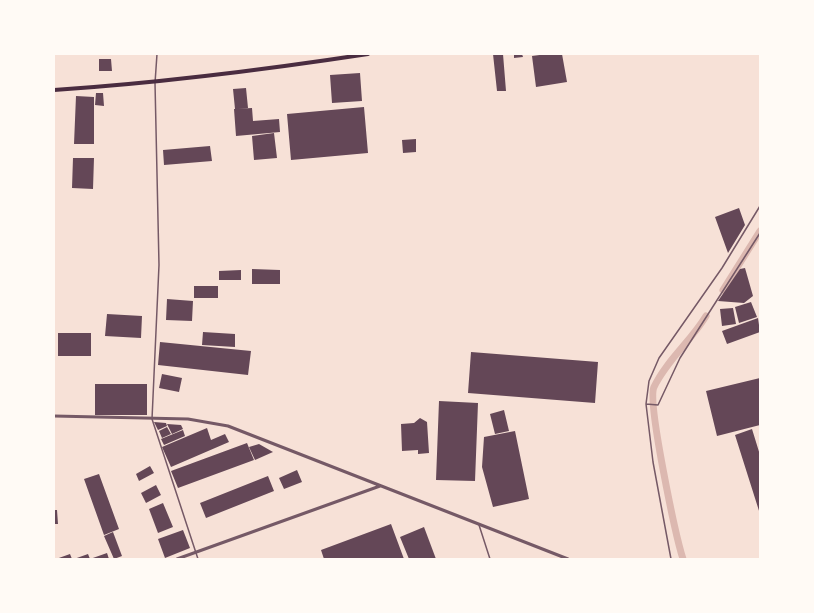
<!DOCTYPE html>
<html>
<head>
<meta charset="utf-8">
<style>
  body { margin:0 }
  #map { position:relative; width:814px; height:613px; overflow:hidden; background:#f7e1d7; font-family:"Nunito Sans",sans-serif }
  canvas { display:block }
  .frame { position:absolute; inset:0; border:55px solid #fffaf5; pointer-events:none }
</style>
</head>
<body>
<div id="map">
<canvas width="814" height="613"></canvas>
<div class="frame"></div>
</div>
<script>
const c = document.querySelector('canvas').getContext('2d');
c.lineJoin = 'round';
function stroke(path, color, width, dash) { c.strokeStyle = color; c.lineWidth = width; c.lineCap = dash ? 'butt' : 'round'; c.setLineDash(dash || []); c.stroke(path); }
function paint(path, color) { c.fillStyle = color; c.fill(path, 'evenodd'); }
const canal = new Path2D(`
  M723 290 760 231
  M683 559C676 537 647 402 654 387 667 360 691 341 706 316`);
const building = new Path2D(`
  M493 54H503L506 91H497Z
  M514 54H522L523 57 514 58Z
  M547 54H562L567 82 536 87 532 56Z
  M99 59H111L112 71H99Z
  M360 73 362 101 332 103 330 75Z
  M246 88 248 108 235 109 233 89Z
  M96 93H103L104 106 95 105Z
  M76 96 94 97V144H74Z
  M364 107 368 153 291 160 287 114Z
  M252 108 253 121 279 119 280 132 236 136 234 109Z
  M274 133 277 158 254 160 252 136Z
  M416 139V152L403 153 402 140Z
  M210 146 212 161 164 165 163 150Z
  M73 158H94L93 189 72 188Z
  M739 208 745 225 728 253 715 217Z
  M745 268 753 296 744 303 718 301 740 269Z
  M252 269 280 270V284H252Z
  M241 270V280H219V271Z
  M194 286H218V298H194Z
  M167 299 193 301 192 321 166 320Z
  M751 302 757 317 739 323 735 307Z
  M733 308 736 324 722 326 720 309Z
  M107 314 142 316 141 338 105 336Z
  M758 318 760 332 727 344 722 331Z
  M203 332 235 334V347L202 345Z
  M58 333H91V356H58Z
  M160 342 251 351 248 375 158 365Z
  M471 352 598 362 595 403 468 393Z
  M162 374 182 378 179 392 159 388Z
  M760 378V425L717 436 706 391Z
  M95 384H147V415H95Z
  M439 401 478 403 475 481 436 480Z
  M504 410 509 431 495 434 490 414Z
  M420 418 427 422 429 453 418 454V450L402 451 401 424 414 423Z
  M154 422 166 423 167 426 158 430Z
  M167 424 181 425 183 429 172 434Z
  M167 427 171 434 162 438 159 431Z
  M207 428 211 440 225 434 229 442 171 467 162 447Z
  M752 429 760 455V514L735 435Z
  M183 430 185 436 164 445 161 439Z
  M515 431 529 499 493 507 482 467 484 437Z
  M247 443 254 460 178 488 171 471Z
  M259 444 273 452 255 460 249 447Z
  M150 466 154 473 139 481 136 474Z
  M297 470 302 482 284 489 279 478Z
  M99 474 119 529 104 535 84 479Z
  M268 476 274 491 206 518 200 503Z
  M156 485 161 495 146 503 141 493Z
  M163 503 173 527 158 533 149 509Z
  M54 510H57L58 524H54Z
  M391 524 404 559H324L321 550Z
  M424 527 436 559H409L400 537Z
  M183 530 190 548 165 558 158 539Z
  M113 532 122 556 114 559 104 536Z
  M107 553 109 559H74L88 554 90 559Z
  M70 554 72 559H56Z`);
const service = new Path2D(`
  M157 54 155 83 159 265 152 419 198 559
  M646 404 658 405 680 358 760 233
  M479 525 490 559
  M671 559 653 462 646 404 649 381 659 358 722 268 760 206`);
const minor = new Path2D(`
  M54 416 188 419 228 426 568 559
  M177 559 380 486`);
const secondary = new Path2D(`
  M54 90C159 83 263 70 368 54`);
stroke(canal, '#dcb8b0', 7);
paint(building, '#644757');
stroke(service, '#755966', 1.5);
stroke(minor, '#755966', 3);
stroke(secondary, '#4a2c40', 4);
</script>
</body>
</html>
